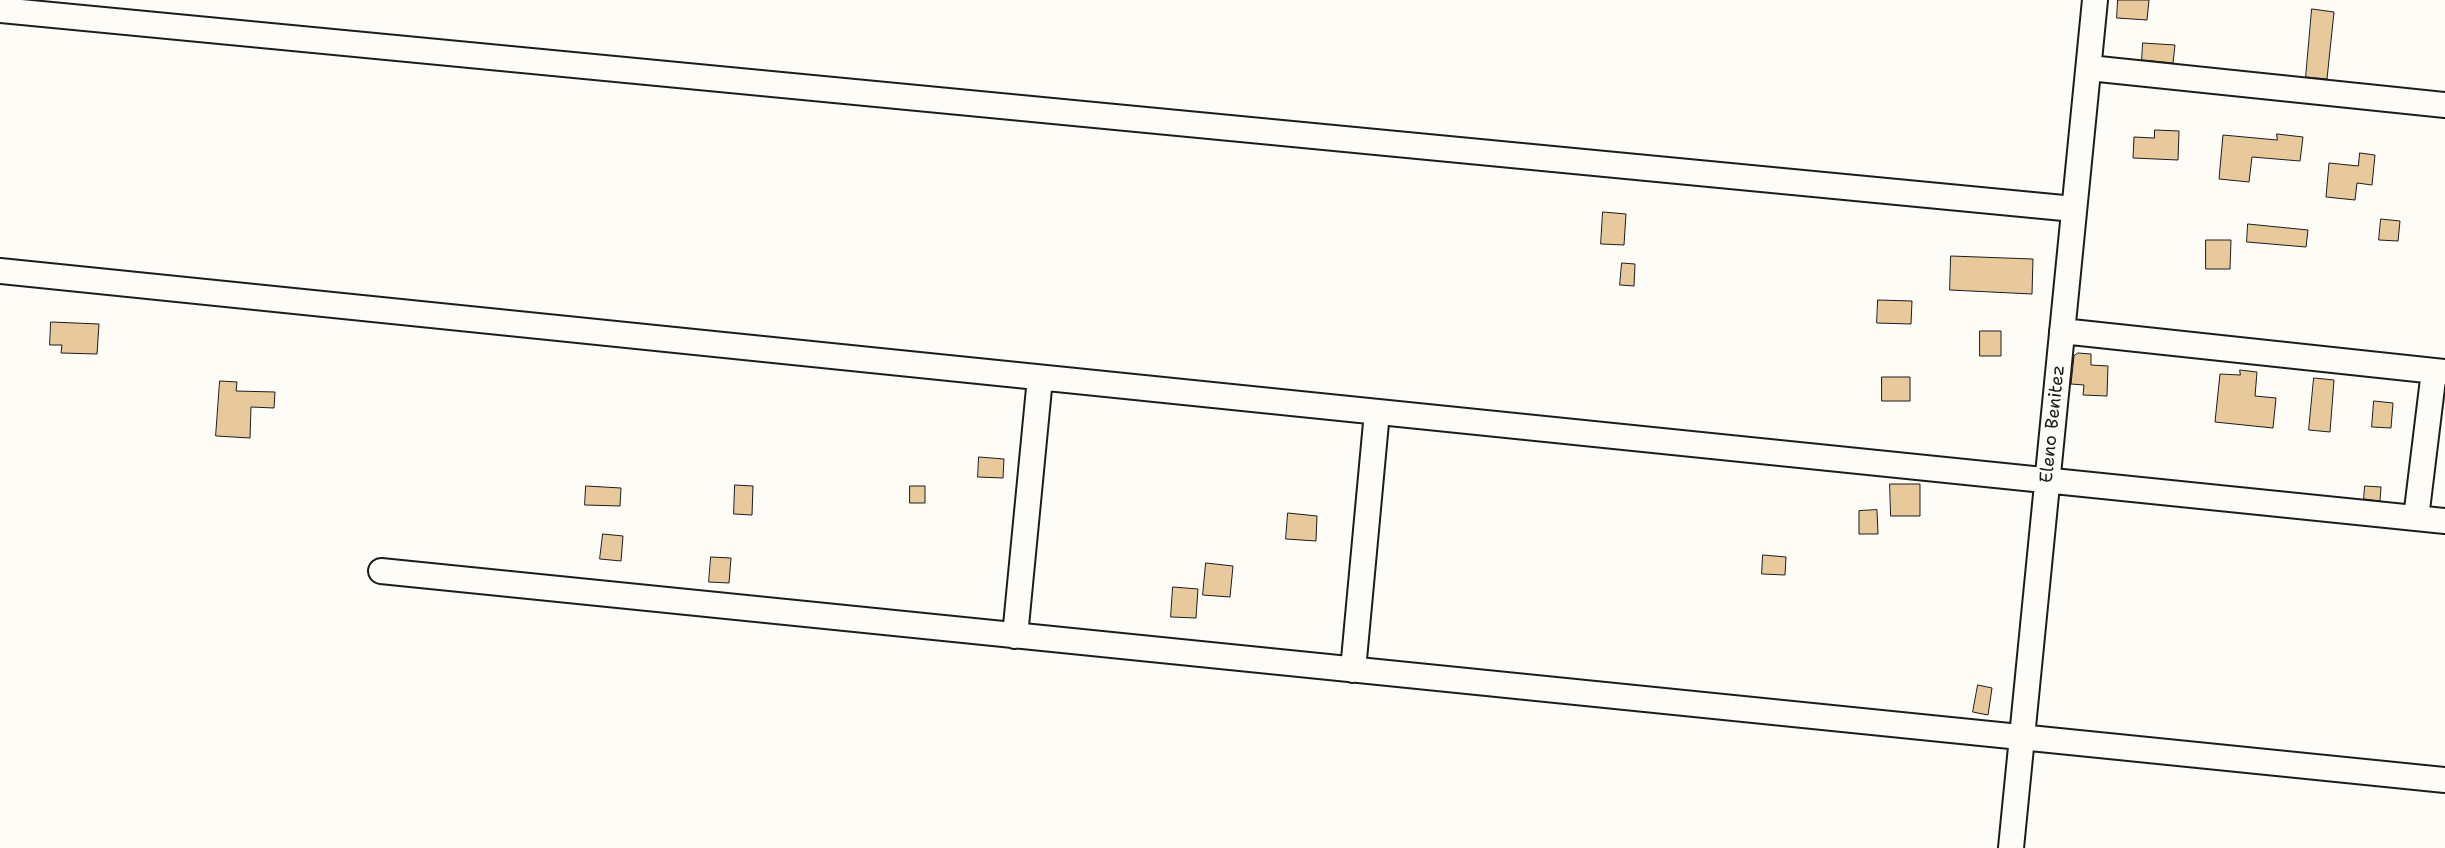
<!DOCTYPE html>
<html>
<head>
<meta charset="utf-8">
<style>
  body { margin:0 }
  canvas { display:block; background:#fdfcf7 }
</style>
</head>
<body>
<canvas width="2445" height="848"></canvas>
<script>
const c = document.querySelector('canvas').getContext('2d');
c.lineJoin = 'round';
function paint(path, color) { c.fillStyle = color; c.fill(path, 'evenodd'); }
function stroke(path, color, width, dash) { c.strokeStyle = color; c.lineWidth = width; c.lineCap = dash ? 'butt' : 'round'; c.setLineDash(dash || []); c.stroke(path); }
function drawText(font, color, halo, rows, align = 'center') {
  c.font = font + ' "Shantell Sans",sans-serif'; c.lineWidth = 4.5; c.setLineDash([]); c.textBaseline = 'middle'; c.strokeStyle = halo; c.fillStyle = color; for (const [text, x, y, turn = 0] of rows) {
    c.save(); c.translate(x, y); c.rotate((+turn || 0) * Math.PI / 180); c.textAlign = isNaN(turn) ? turn : align; if (halo) c.strokeText(text, 0, 0); c.fillText(text, 0, 0); c.restore();
  }
}
const building = new Path2D(`
  M2118 0H2149L2147 20 2117 18Z
  M2312 9 2334 12 2327 79 2306 77Z
  M2143 43 2175 45 2173 63 2142 60Z
  M2155 130 2179 131 2178 160 2133 158 2134 137 2154 138Z
  M2277 134 2303 137 2300 161 2252 157 2249 182 2219 179 2223 135 2277 140Z
  M2360 153 2375 155 2372 185 2357 183 2355 200 2326 197 2329 163 2358 166Z
  M1603 212 1626 214 1624 245 1601 244Z
  M2381 219 2400 221 2398 241 2379 240Z
  M2248 224 2308 230 2306 247 2247 242Z
  M2206 240H2231L2230 269H2206Z
  M1951 256 2033 259 2032 294 1950 290Z
  M1622 263 1635 264 1634 286 1620 285Z
  M1878 300 1912 301 1911 324 1877 323Z
  M51 322 99 324 97 354 61 353 62 345H50Z
  M1980 331H2001V356H1980Z
  M2078 353 2091 354V365L2108 366 2107 396 2083 395 2084 385 2071 384 2074 356Z
  M2240 370 2257 372 2255 396 2276 398 2273 428 2215 422 2220 374 2240 375Z
  M1882 377H1910V401H1882Z
  M2314 378 2334 380 2330 432 2309 430Z
  M220 381 237 382 236 391 275 392 274 408 251 407 250 438 216 436Z
  M2374 401 2393 403 2391 428 2372 427Z
  M979 457 1004 459 1003 478 978 477Z
  M1890 484H1920V516H1891Z
  M735 485 753 486 752 515 734 514Z
  M586 486 621 488 620 506 585 505Z
  M910 486H925V503H910Z
  M2365 486 2381 487 2380 501 2364 499Z
  M1877 510 1878 534H1859V511Z
  M1288 513 1317 516 1316 541 1286 539Z
  M603 534 623 536 621 561 600 559Z
  M1763 555 1786 557 1785 575 1762 574Z
  M711 557 731 558 729 583 709 582Z
  M1206 563 1233 566 1230 597 1203 595Z
  M1173 587 1198 589 1196 618 1171 617Z
  M1978 685 1992 688 1988 715 1973 712Z`);
const minor = new Path2D(`
  M0 10 2074 209
  M2089 68 2445 105
  M0 271 2445 521
  M2062 331 2445 372
  M2416 518 2434 371
  M381 571 2445 780
  M1015 636 1040 378
  M1353 670 1377 412
  M2011 848 2095 0`);
const streetNames = [
  ["Eleno Benitez",2053,424,-84]
];
paint(building, '#e8c99b');
stroke(building, '#1c1c1c', 1);
stroke(minor, '#1c1c1c', 28);
stroke(minor, '#fdfcf7', 24);
drawText('18px', '#1c1c1c', '#fdfcf7', streetNames);
</script>
</body>
</html>
